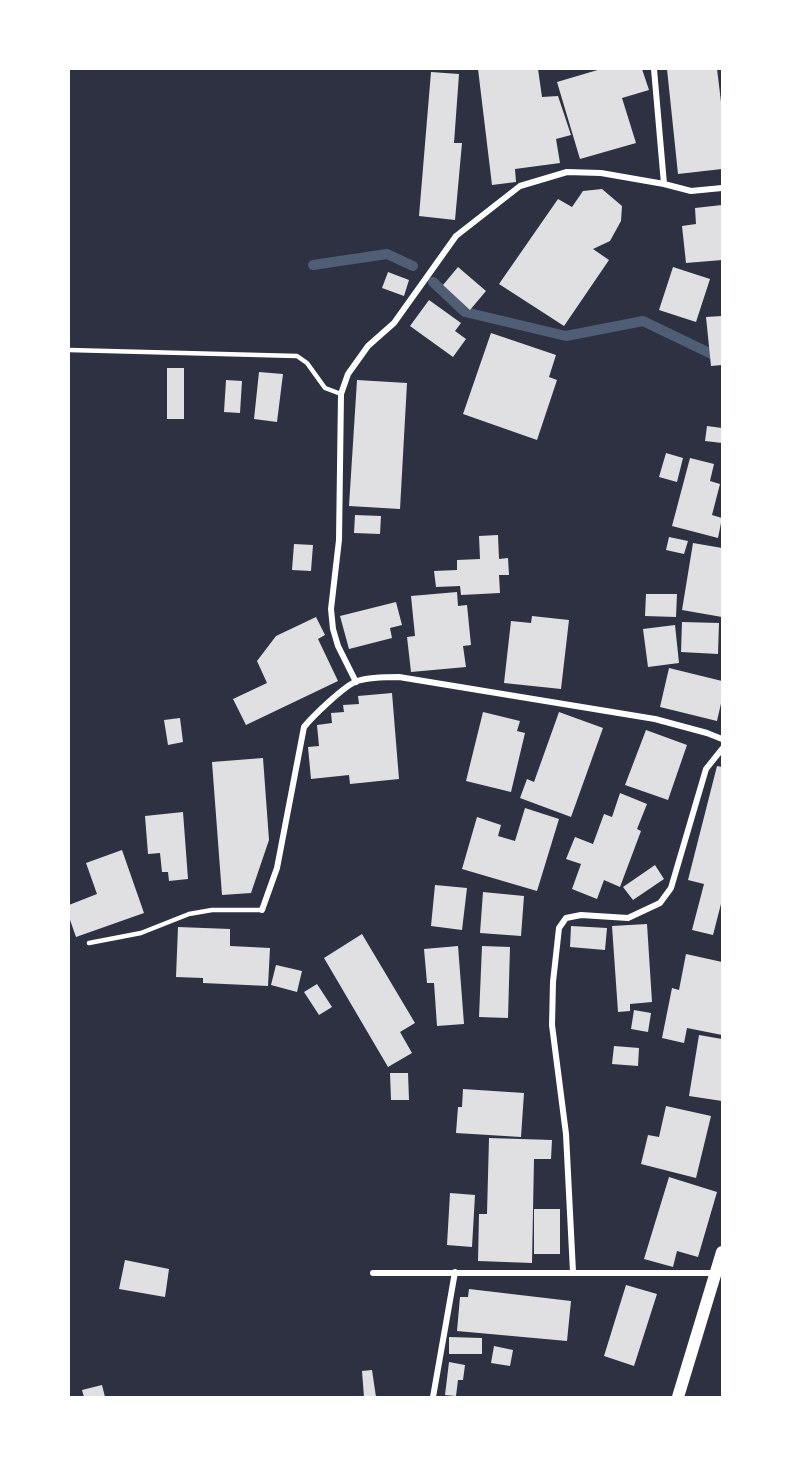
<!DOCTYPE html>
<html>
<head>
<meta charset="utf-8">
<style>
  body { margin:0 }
  #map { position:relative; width:791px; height:1466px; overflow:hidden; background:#2d3142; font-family:"Titillium Web",sans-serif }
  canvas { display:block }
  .frame { position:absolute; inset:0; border:70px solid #fff; pointer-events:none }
</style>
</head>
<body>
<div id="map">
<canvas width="791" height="1466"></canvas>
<div class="frame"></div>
</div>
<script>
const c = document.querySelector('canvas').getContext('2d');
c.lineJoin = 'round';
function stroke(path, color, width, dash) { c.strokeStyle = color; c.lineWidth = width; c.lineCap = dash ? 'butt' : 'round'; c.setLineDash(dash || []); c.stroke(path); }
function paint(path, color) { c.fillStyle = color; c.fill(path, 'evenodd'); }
const stream = new Path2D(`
  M313 265 387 254 413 266
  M433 282 465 312 566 336 643 321 722 359`);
const building = new Path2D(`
  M478 69H538L542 97 558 96 571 135 556 139 560 163 515 169 516 182 492 185Z
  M601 69H642L649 90 622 98 636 143 580 159 557 82Z
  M667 69H717L722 110V169L678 174Z
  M431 72 459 74 454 143H462L455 220 419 216Z
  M602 189 622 206 621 221 610 241 593 249 609 260 564 326 499 284 558 199 572 207 583 191Z
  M722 205V260L686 263 682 226 696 224 695 208Z
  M458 267 486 291 470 310 443 285Z
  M673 267 710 279 696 322 659 310Z
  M388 272 409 280 404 296 382 288Z
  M429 300 461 323 455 331 466 339 453 357 410 326Z
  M722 316V365L711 366 706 317Z
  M491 333 556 355 549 377 557 380 537 440 463 414Z
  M167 368H184V419H167Z
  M259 372 283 374 277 422 254 419Z
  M226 380 242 381 240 413 224 412Z
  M357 380 407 383 400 509 349 506Z
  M707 426 722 428V443L705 441Z
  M666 453 683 458 677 482 659 477Z
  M690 458 714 464 710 481 720 484 712 515 722 518 718 538 672 526Z
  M355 515 381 516 380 534 354 533Z
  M498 535 499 559 508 558 509 575H499L500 593 461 595 460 586 436 587 434 571 457 570V560L480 559 479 536Z
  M669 537 688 541 684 554 666 550Z
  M693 543 722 548V617L682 610Z
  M294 544 313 545 311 571 292 570Z
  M457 592 458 606 467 605 471 645 463 646 466 667 411 672 407 637 415 636 411 596Z
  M646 594H677L676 617 645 616Z
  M396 602 402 625 390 628 392 638 349 649 340 616Z
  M532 616 569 620 561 689 504 683 511 621 531 623Z
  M316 617 325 635 318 639 338 681 246 725 233 699 267 683 257 661 276 636Z
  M682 622 719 623 718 654 681 652Z
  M675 625 679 663 648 667 643 629Z
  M669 668 722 681V699L717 721 660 707Z
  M392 693 399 779 350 784 349 775 311 779 308 747 319 746 317 725 332 723 331 713 344 712 343 705 359 704 358 696Z
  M483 712 520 721 517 731 525 733 511 792 466 781Z
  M559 712 603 728 571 817 520 798 527 779 534 782Z
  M180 718 183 742 168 745 164 720Z
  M646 730 687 745 668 800 625 785Z
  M263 758 269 840 251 893 222 895 212 762Z
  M717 766 722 767V900L713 935 692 930 704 884 688 880Z
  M620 793 647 804 637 829 641 831 620 887 604 880 597 899 572 889 581 864 566 859 575 837 593 844 604 814 612 817Z
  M525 808 559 819 537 891 462 869 477 817 501 825 498 836 515 841Z
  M183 812 188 879 169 881 168 872H162L160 853 148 854 145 816Z
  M122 850 144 913 76 937 69 917V905L97 894 86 863Z
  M655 865 664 879 633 900 623 887Z
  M435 885 467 888 462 930 431 926Z
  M483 892 524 896 521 936 480 933Z
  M647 924 652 1002 630 1004V1011L618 1012 612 926Z
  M571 926 607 928 605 950 570 947Z
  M178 927 230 929V946L270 948 268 986 203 983V978L176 977Z
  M362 934 415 1023 400 1032 412 1053 388 1067 324 958Z
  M458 946 464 1024 437 1026 434 983H427L424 949Z
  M482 946 510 947 508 1018 479 1017Z
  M686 954 722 962V1035L687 1028 684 1043 662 1038 672 988 679 990Z
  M276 965 302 971 297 992 271 985Z
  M317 984 332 1007 319 1015 304 992Z
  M634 1010 651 1013 648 1032 631 1029Z
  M699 1035 722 1039V1101L689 1096Z
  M614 1046 639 1048 638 1066 612 1064Z
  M390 1073H408L409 1100H391Z
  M463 1089 524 1093 521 1137 456 1133 458 1107H462Z
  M666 1106 711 1116 696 1178 641 1164 648 1135 659 1137Z
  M489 1138 552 1140 551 1159H534L532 1263 478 1261 479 1214H487Z
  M669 1177 717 1192 698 1257 677 1251 673 1267 644 1259Z
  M450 1193 475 1195 472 1247 447 1245Z
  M534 1209H560V1254H534Z
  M125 1260 169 1269 165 1297 119 1289Z
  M626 1285 657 1294 634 1366 604 1356Z
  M469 1289 571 1301 567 1341 457 1331 460 1297H468Z
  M449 1337 482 1338V1354H449Z
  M494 1346 513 1350 510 1366 491 1363Z
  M449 1362 465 1365 463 1380H458L456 1396 445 1395Z
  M372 1370 376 1397H364L362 1371Z
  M102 1385 105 1397H84L82 1390Z`);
const service = new Path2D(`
  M69 350 297 356 307 363 325 388 341 394
  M89 943 141 933 189 914 212 910H262`);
const minor = new Path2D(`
  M654 69 664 184
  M356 682 338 646 333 629 331 609 339 540 341 394 348 374 368 346 394 323 456 236 520 186 567 172 601 173 664 184 691 191 722 188
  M262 910 277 868 304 727C313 716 344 686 357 681 370 677 385 677 399 677L655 719 707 733 722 739
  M573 1272 566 1134 552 1025 553 982 559 928 566 918 581 915 628 918 660 903 671 888 706 769 722 749
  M373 1273H715
  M433 1397 455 1272`);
const secondary = new Path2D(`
  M678 1397 722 1252`);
stroke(stream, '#4f5d75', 10);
paint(building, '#e0e0e3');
stroke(service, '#fff', 4.5);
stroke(minor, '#fff', 6);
stroke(secondary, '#fff', 12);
</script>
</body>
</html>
